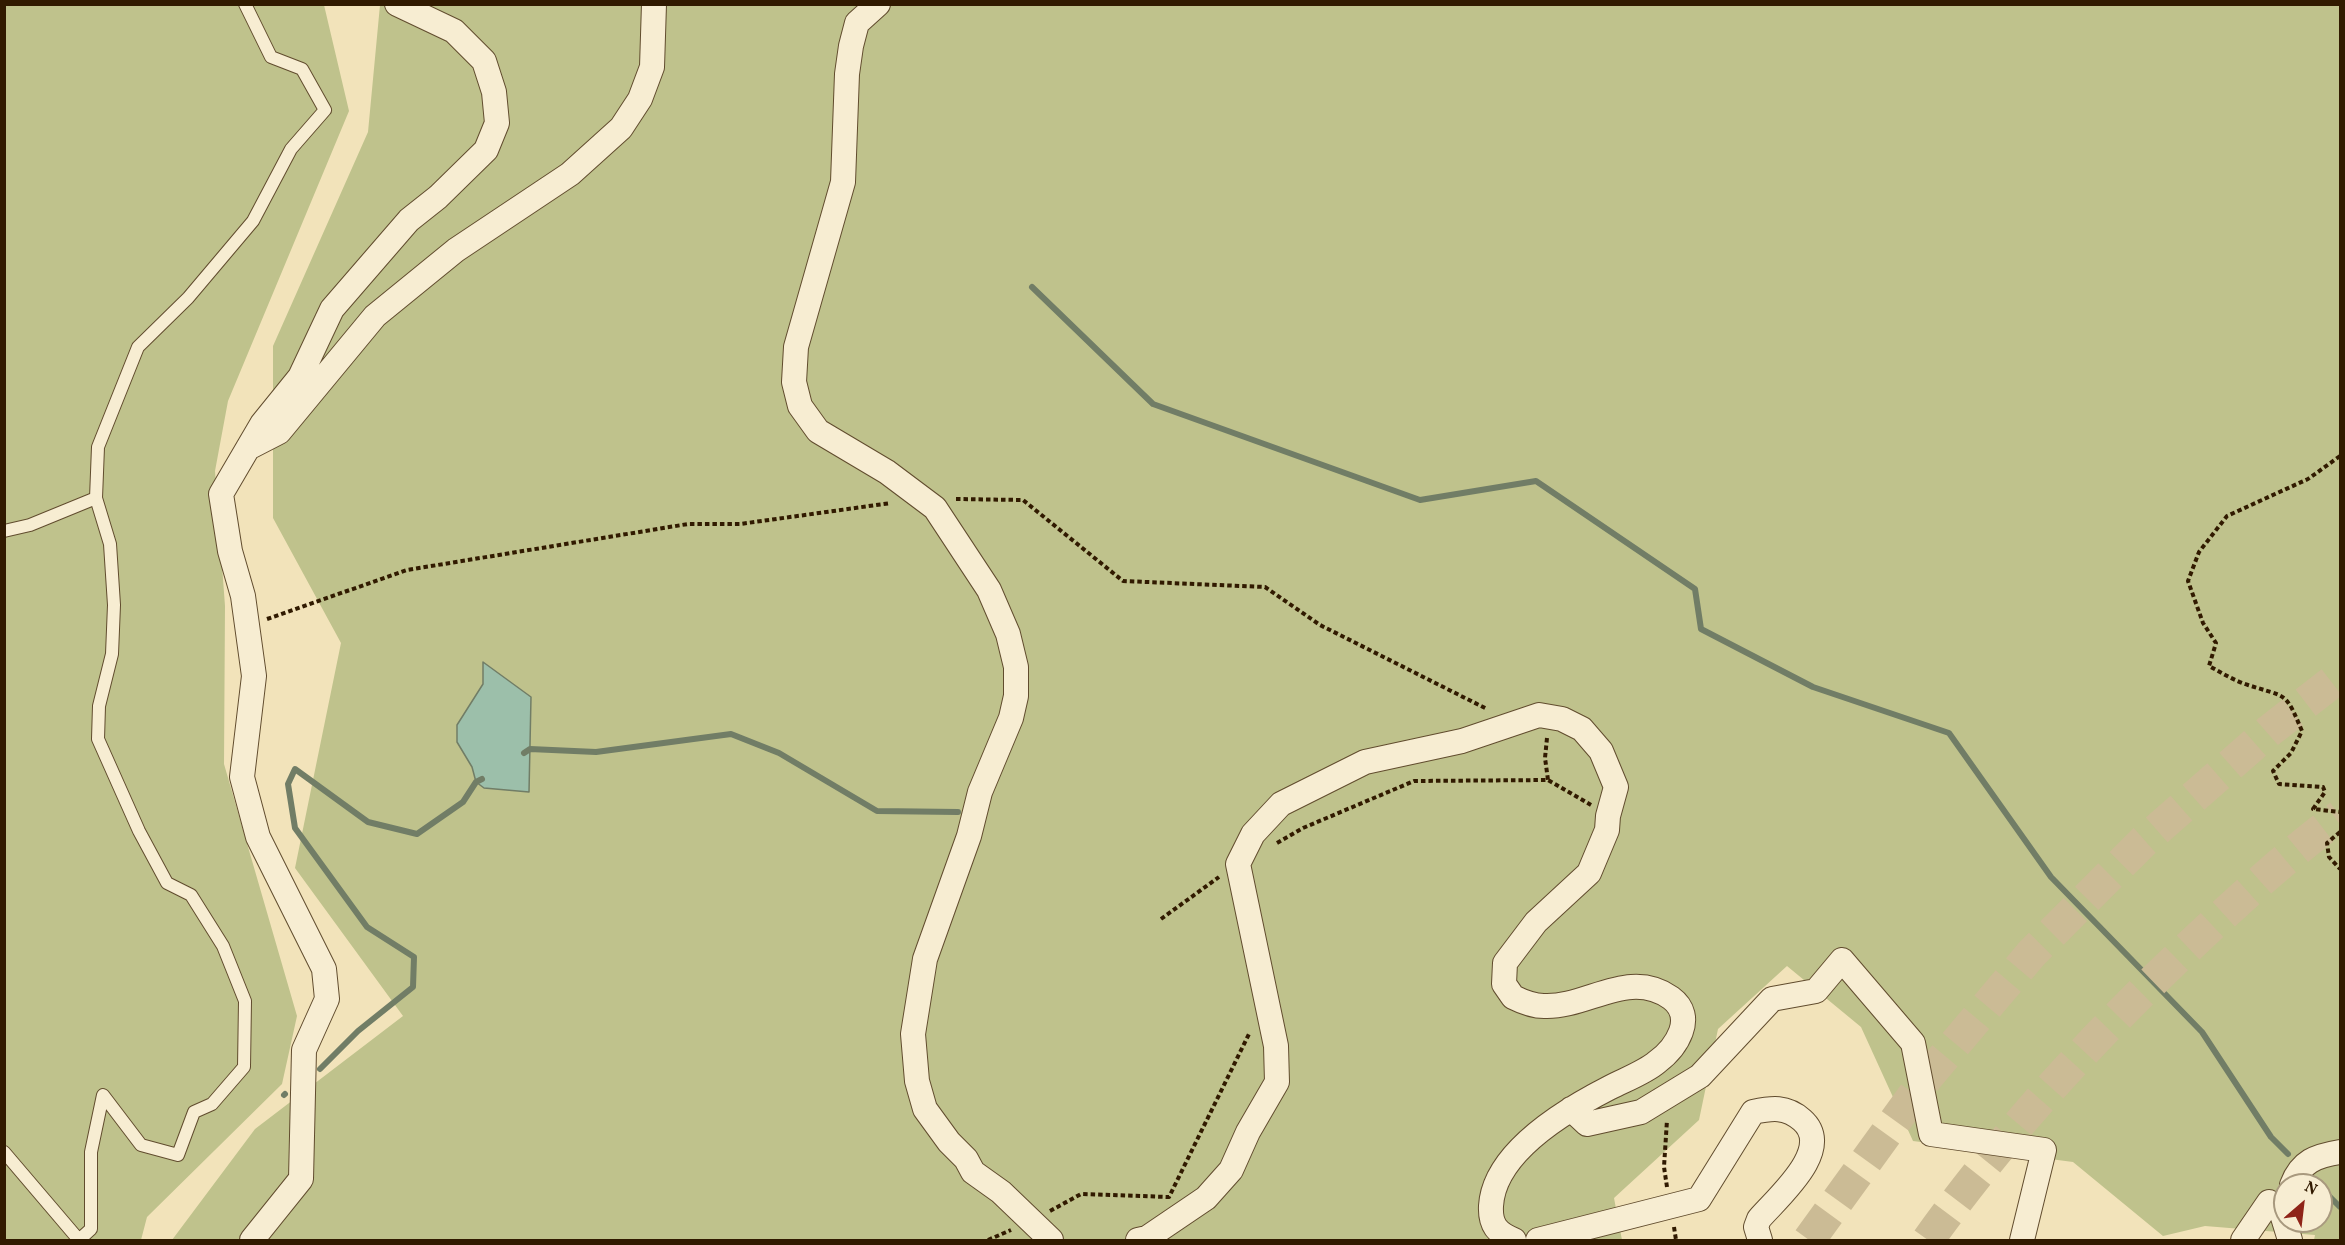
<!DOCTYPE html>
<html>
<head>
<meta charset="utf-8">
<style>
  body { margin:0 }
  #map { position:relative; width:2345px; height:1245px; overflow:hidden; background:#f2e3ba; font-family:Vollkorn,serif }
  canvas { display:block }
  .frame { position:absolute; inset:0; border:6px solid #311a00; pointer-events:none }
  .north { position:absolute; left:2273px; top:1173px; width:60px; height:60px; box-sizing:border-box; background:#f7edd2; border:2px solid #a8997e; border-radius:50%; rotate:28deg; font-size:16px; font-weight:700; line-height:24px; text-align:center; color:#311a00 }
  .north::after { content:''; display:block; margin:auto; width:21px; height:27px; background:#8f2418; clip-path:polygon(50% 0,100% 100%,50% 72%,0 100%) }
</style>
</head>
<body>
<div id="map">
<canvas width="2345" height="1245"></canvas>
<div class="frame"></div>
<div class="north">N</div>
</div>
<script>
const c = document.querySelector('canvas').getContext('2d');
c.lineJoin = 'round';
function paint(path, color) { c.fillStyle = color; c.fill(path, 'evenodd'); }
function stroke(path, color, width, dash) { c.strokeStyle = color; c.lineWidth = width; c.lineCap = dash ? 'butt' : 'round'; c.setLineDash(dash || []); c.stroke(path); }
const green = new Path2D(`
  M5 5H324L349 111 228 401 215 471 225 606 224 764 297 1016 282 1084 147 1217 141 1240H5Z
  M380 5H2340V1240H2314L2315 1235 2205 1226 2163 1236 2073 1162 1913 1141 1861 1027 1787 966 1718 1029 1699 1120 1614 1198 1622 1240H172L255 1129 403 1016 295 868 341 643 273 518V346L368 132ZM2285 1185H2321V1221H2285Z`);
const water = new Path2D(`
  M483 662 531 697 529 792 484 788 476 782 472 767 457 742V725L483 684Z`);
const stream = new Path2D(`
  M1032 287 1153 404 1420 500 1536 481 1695 589 1701 629 1813 687 1949 733 2051 877 2202 1032 2271 1137 2288 1154
  M524 753 530 749 596 752 731 734 779 753 877 811 958 812
  M320 1069 358 1031 413 987 414 957 367 927 295 828 288 784 295 769 368 822 417 834 463 802 476 782 482 779
  M284 1095 285 1094
  M2321 1188 2340 1207`);
const highwayTunnel = new Path2D(`
  M1809 1240 1927 1077 2032 953 2144 841 2269 731 2340 676
  M1928 1240C2006 1131 2098 1032 2196 940 2242 897 2290 853 2340 816`);
const path = new Path2D(`
  M2340 456 2308 479 2227 516 2199 552 2188 581 2203 623 2216 643 2209 666C2222 673 2235 681 2248 685 2288 698 2285 691 2302 731L2291 753 2273 771 2279 784 2323 787 2325 792 2313 809 2340 812
  M956 499 1023 500 1123 581 1265 587 1320 625 1487 709
  M267 619 407 570 688 524H740L891 503
  M1547 738 1545 758 1548 780
  M2340 832 2327 843 2329 857 2340 869
  M1277 843 1303 828 1414 781 1548 780 1591 805
  M1161 919 1219 877
  M1667 1187 1664 1167 1667 1120
  M1050 1211 1081 1194 1169 1197 1250 1032
  M1674 1227 1676 1240
  M988 1240 1011 1230`);
const lane = new Path2D(`
  M4 531 30 525 96 498 98 447 138 347 188 298 253 221 291 149 325 110 302 69 271 57 245 4
  M4 1152 79 1240 91 1229V1152L103 1095 141 1145 178 1155 194 1112 212 1104 244 1067 245 1001 223 946 191 895 167 883 139 831 98 739 99 706 112 654 114 605 110 544 96 498`);
const street = new Path2D(`
  M878 4 857 23 851 46 847 74 843 182 796 347 794 382 800 406 818 431 887 472 935 508 989 590 1008 634 1016 667V696L1011 718 980 792 969 836 925 959 913 1034 917 1081 925 1109 949 1142 966 1159 973 1172 1001 1192 1051 1240
  M248 448 279 432 375 316 456 250 570 174 621 128 640 99 652 67 654 4
  M1571 1109 1587 1124 1641 1112 1700 1076 1772 999 1816 991 1842 960 1913 1043 1931 1134 2044 1150 2022 1240
  M2292 1185C2301 1161 2316 1156 2340 1152
  M252 1240 301 1179 304 1050 327 999 324 969 258 837 242 777 254 676 243 596 230 551 221 494 262 424 300 377 332 309 409 220 438 197 486 150 497 123 494 92 484 61 454 31 397 4
  M1138 1240 1147 1238 1206 1198 1231 1170 1248 1132 1277 1082 1276 1046 1238 864 1253 834 1281 804 1365 762 1462 741 1539 715 1562 719 1582 729 1601 751 1616 787 1608 816 1607 830 1589 873 1536 922 1505 963 1504 984 1513 997C1523 1002 1533 1006 1544 1006 1587 1008 1629 968 1671 998 1697 1017 1676 1048 1657 1062 1644 1073 1624 1080 1609 1088 1566 1110 1494 1152 1491 1206 1490 1225 1497 1233 1514 1240
  M1538 1240 1699 1199 1753 1112C1772 1108 1786 1106 1802 1120 1835 1149 1778 1197 1759 1219L1756 1227 1760 1240
  M2243 1240 2269 1202 2282 1214 2290 1240`);
paint(green, '#bfc28c');
paint(water, '#9cbfaa');
stroke(water, '#717d66', 1.5);
stroke(stream, '#717d66', 6);
stroke(highwayTunnel, '#cbbb95', 33, [33, 16]);
stroke(lane, '#614c2e', 14);
stroke(street, '#614c2e', 26);
stroke(path, '#311a00', 4, [4.5, 3]);
stroke(lane, '#f7edd2', 12);
stroke(street, '#f7edd2', 24);
</script>
</body>
</html>
